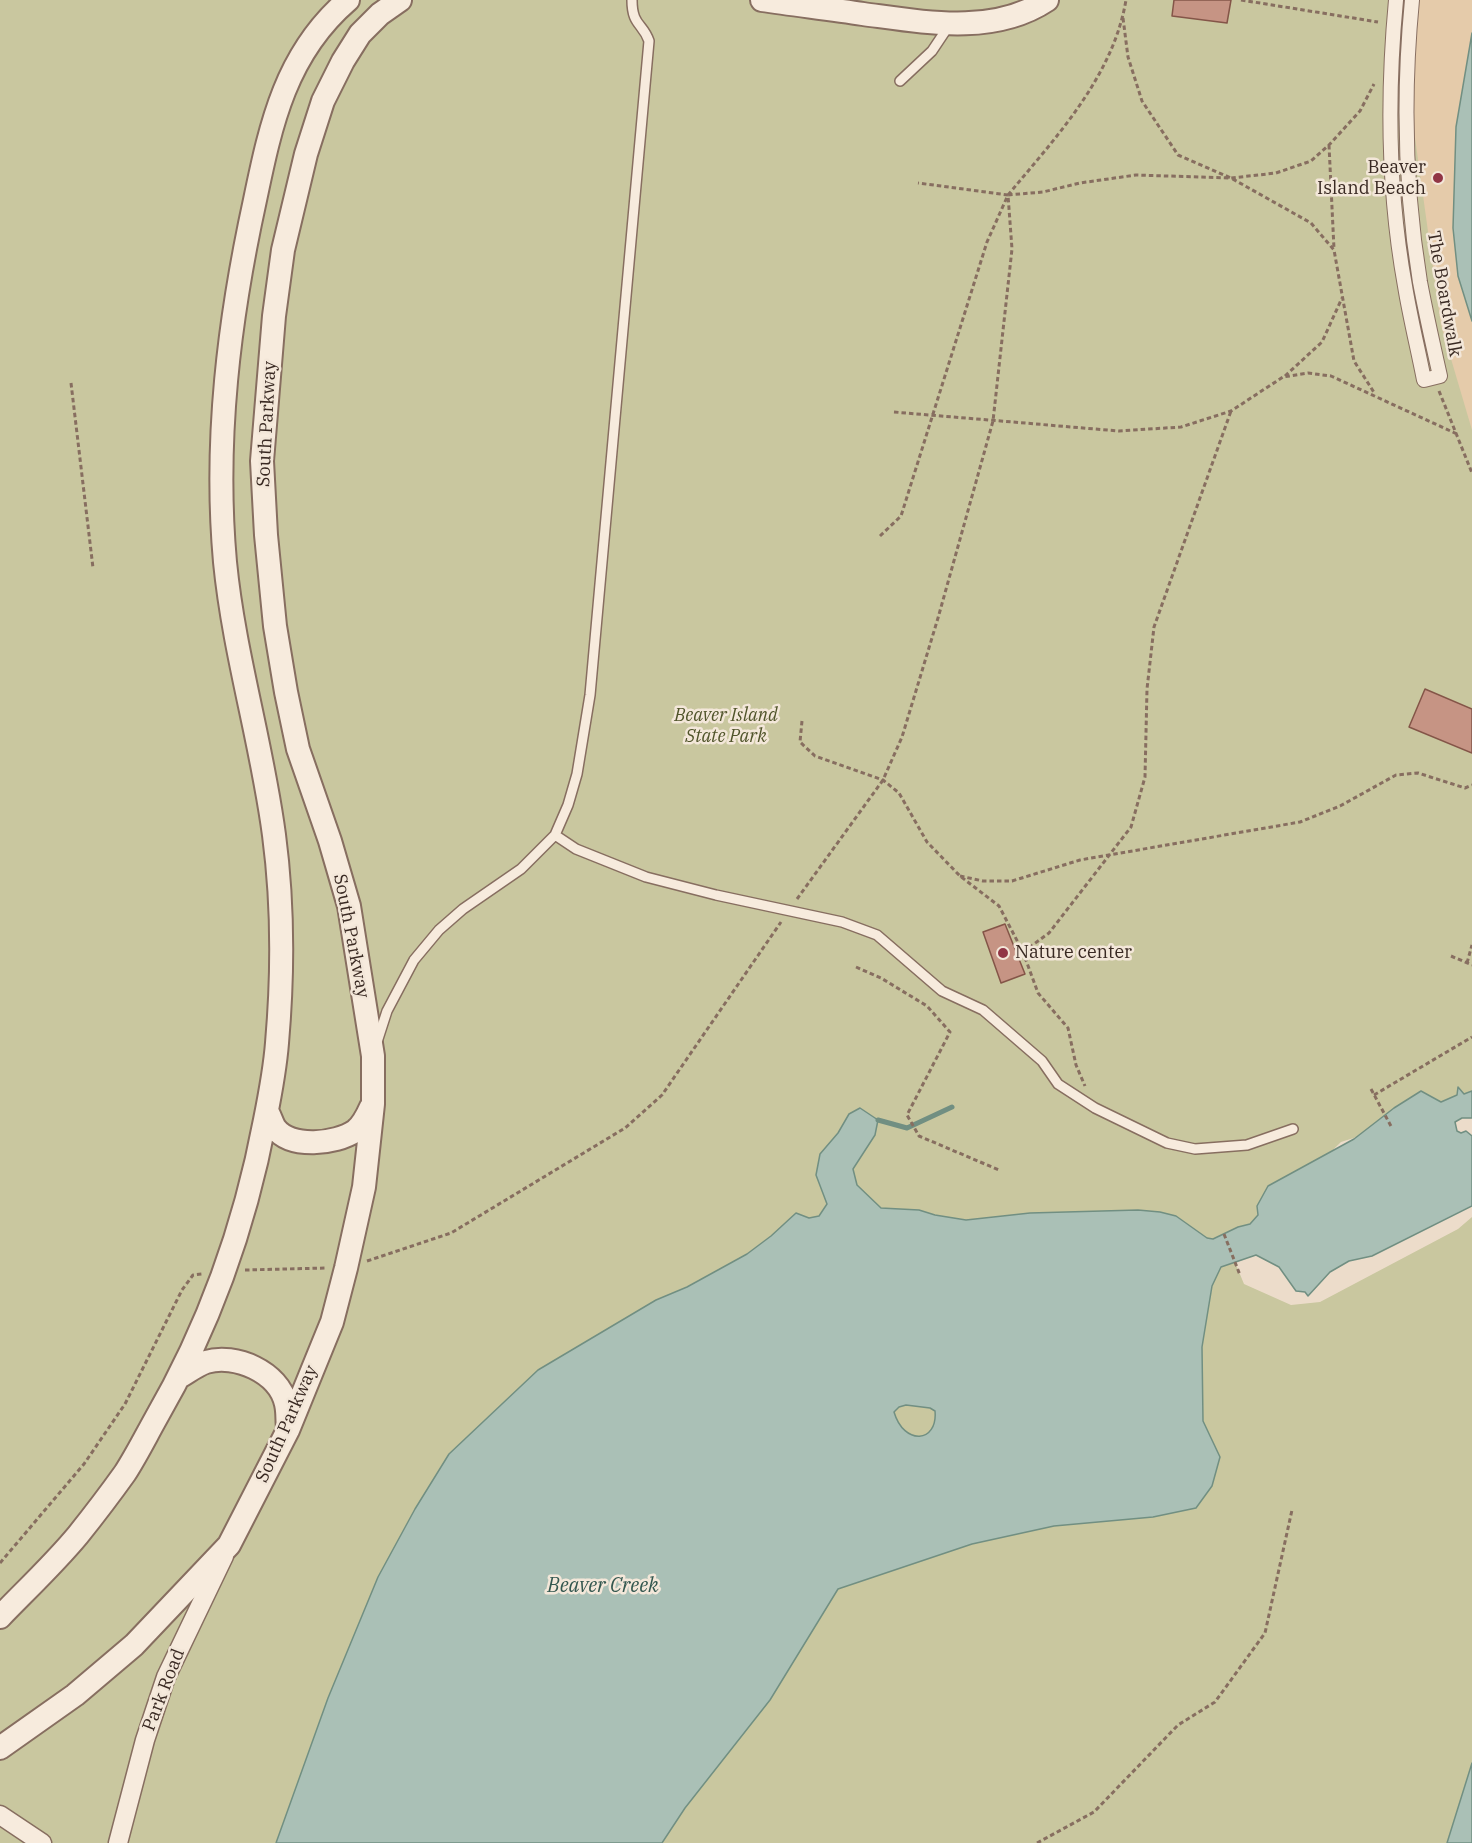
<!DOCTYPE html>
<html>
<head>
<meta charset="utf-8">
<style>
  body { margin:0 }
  canvas { display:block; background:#ecdcca }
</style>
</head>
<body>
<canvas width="1472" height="1843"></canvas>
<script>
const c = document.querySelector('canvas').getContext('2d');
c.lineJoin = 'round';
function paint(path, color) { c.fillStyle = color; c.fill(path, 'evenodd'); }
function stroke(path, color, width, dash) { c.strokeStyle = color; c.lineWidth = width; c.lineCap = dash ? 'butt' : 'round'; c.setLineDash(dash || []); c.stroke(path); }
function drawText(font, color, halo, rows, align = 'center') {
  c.font = font + ' "IBM Plex Serif",serif'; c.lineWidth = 5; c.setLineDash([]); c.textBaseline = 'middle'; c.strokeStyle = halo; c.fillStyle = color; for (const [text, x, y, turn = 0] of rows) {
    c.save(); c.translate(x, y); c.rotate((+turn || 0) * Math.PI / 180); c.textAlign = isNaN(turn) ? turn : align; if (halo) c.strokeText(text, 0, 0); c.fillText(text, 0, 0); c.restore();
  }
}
const green = new Path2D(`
  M0 0H1451L1472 368V1094L1460 1104 1341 1142 1230 1250 1244 1284 1291 1305 1320 1302 1458 1229 1472 1217V1763L1447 1843H0Z`);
const sand = new Path2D(`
  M1416 0H1472V33L1456 127 1453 228 1458 276 1472 321V430L1441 325 1411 109Z`);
const water = new Path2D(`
  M1472 33V321L1458 276 1453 228 1456 127Z
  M1458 1087 1464 1094 1472 1091V1118H1462L1455 1122 1457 1131 1461 1133 1466 1131 1472 1136V1206L1372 1256 1349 1261 1330 1272 1308 1296 1305 1292 1296 1291 1279 1267 1256 1255 1221 1267 1212 1286 1202 1347 1203 1421 1220 1457 1212 1486 1196 1508 1153 1517 1054 1526 972 1544 838 1589 770 1700 685 1808 662 1843H276L328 1698 378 1577 415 1509 449 1454 538 1370 656 1300 687 1287 747 1254 771 1236 796 1213 809 1218 819 1216 827 1204 816 1175 820 1154 838 1133 849 1114 860 1108 878 1120 875 1135 853 1169 857 1185 881 1208 919 1210 935 1215 966 1220 1030 1213 1138 1210 1160 1212 1176 1216 1207 1238 1213 1239 1238 1227 1250 1224 1258 1215 1257 1206 1268 1186 1354 1139 1394 1108 1421 1091 1441 1102 1457 1095ZM906 1405 930 1408 935 1411C938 1443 904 1446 894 1412L899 1407Z
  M1472 1763V1843H1447Z`);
const stream = new Path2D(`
  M878 1120 907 1128 952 1107`);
const building = new Path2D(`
  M1174 0H1231L1227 23 1172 16Z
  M1425 689 1472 709V753L1409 727Z
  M1005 924 1025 974 1001 983 983 932Z`);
const path = new Path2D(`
  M1241 0 1378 22
  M1123 18 1128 57 1142 101 1178 155 1231 178 1311 223 1334 250 1354 361 1375 394
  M1329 145 1334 249
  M1008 195C1056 137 1113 77 1126 0
  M1285 376 1322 342 1342 298
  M71 383 93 568
  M1439 391 1472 473
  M894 412 1119 431 1181 427 1231 411 1283 377 1308 373 1331 376 1457 434
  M880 536 901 516 987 242 1008 195 918 183
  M802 721 800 742 815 756 883 780 899 793 927 842 960 876 999 906 1023 952 1038 993 1068 1028 1076 1065 1085 1086
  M960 876 983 881H1012L1080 860 1300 822 1340 806 1396 775 1418 773 1465 788 1472 785
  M797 899 883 780 902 737 938 618 993 421 1012 249 1008 195 1043 192 1080 183 1136 175 1231 178 1276 173 1311 161 1329 145 1360 111 1374 84
  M1023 952 1049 933 1131 827 1145 777 1147 689 1154 627 1231 411
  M1451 956 1472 965
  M1467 963 1472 945
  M856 967 881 978 927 1006 950 1032 907 1115 919 1136 999 1170
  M1371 1089 1392 1128
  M1374 1095 1472 1037
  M1224 1234 1240 1275
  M367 1261 451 1233 625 1128 662 1095 781 922
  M245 1270 325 1268
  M0 1563 84 1464 125 1404 182 1290 193 1275 202 1274
  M1037 1843 1094 1812 1178 1725 1215 1702 1265 1633 1292 1510`);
const service = new Path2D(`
  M900 81 932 51 950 24
  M555 835 576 849 646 877 716 895 842 922 877 935 942 991 983 1010 1042 1061 1058 1084 1095 1108 1167 1143 1195 1149 1247 1145 1293 1129
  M377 1042 387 1011 414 960 439 930 463 909 521 869 555 835 568 805 577 774 590 695 649 41C643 23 632 26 632 0`);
const pedestrian = new Path2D(`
  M1396 0C1387 95 1388 192 1405 286 1410 317 1418 349 1424 380L1440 376C1433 345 1426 314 1420 282 1405 190 1403 93 1412 0`);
const minor = new Path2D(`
  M0 1815 42 1843
  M118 1843 145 1740 166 1677 224 1556`);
const tertiary = new Path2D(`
  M762 0C796 5 830 9 863 14 923 22 993 36 1047 0
  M267 1111C270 1116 272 1123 275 1128 291 1149 336 1144 355 1131 363 1125 367 1116 371 1107
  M181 1376C188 1372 197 1365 206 1362 235 1353 279 1372 286 1404 288 1412 287 1421 288 1428
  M0 1617C26 1590 54 1564 78 1535 94 1515 110 1494 125 1473 136 1456 145 1438 155 1420 209 1327 245 1226 265 1120 270 1095 275 1069 277 1043 283 974 283 903 274 835 262 743 234 654 225 562 214 440 229 319 255 200 271 123 286 53 348 0
  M0 1748 75 1695 134 1645 229 1545 288 1430 332 1322 346 1268 364 1187 373 1104V1056L349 906 330 841 298 749 286 692 275 626 266 535 262 461 274 316 283 250 306 154 323 101 343 61 360 34 380 14 400 0`);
const markers = [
  [1438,178,6,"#913545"],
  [1003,953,6,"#913545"]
];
const poiNames = [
  ["Beaver",1426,168],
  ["Island Beach",1426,189],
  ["Nature center",1015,953,"left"]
];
const streetNames = [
  ["The Boardwalk",1444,294,80],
  ["South Parkway",267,424,-87],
  ["South Parkway",351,936,79],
  ["South Parkway",287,1424,-66],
  ["Park Road",164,1690,-69]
];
const parkNames = [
  ["Beaver Island",726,716],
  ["State Park",726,737]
];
const waterNames = [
  ["Beaver Creek",603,1586]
];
paint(green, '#c9c79f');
paint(sand, '#e5cbaa');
paint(water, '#aac0b6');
stroke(water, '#718f82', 1.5);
stroke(stream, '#718f82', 5);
paint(building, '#c69484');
stroke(building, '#845548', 1.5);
stroke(service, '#876e60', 12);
stroke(pedestrian, '#876e60', 16);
stroke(minor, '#876e60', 21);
stroke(tertiary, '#876e60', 26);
stroke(path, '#876e60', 3, [4.5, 3]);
stroke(service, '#f7ebdd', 9);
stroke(pedestrian, '#f7ebdd', 14);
stroke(minor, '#f7ebdd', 18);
stroke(tertiary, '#f7ebdd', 22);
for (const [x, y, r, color] of markers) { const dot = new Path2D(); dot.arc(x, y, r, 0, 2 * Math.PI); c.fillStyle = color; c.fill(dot); stroke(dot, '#f3e7d9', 2); }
drawText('18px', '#392922', '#f3e7d9', poiNames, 'right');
drawText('18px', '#392922', '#f3e7d9', streetNames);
drawText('italic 18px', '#50542a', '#f3e7d9', parkNames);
drawText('italic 20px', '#33574f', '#f3e7d9', waterNames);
</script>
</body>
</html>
